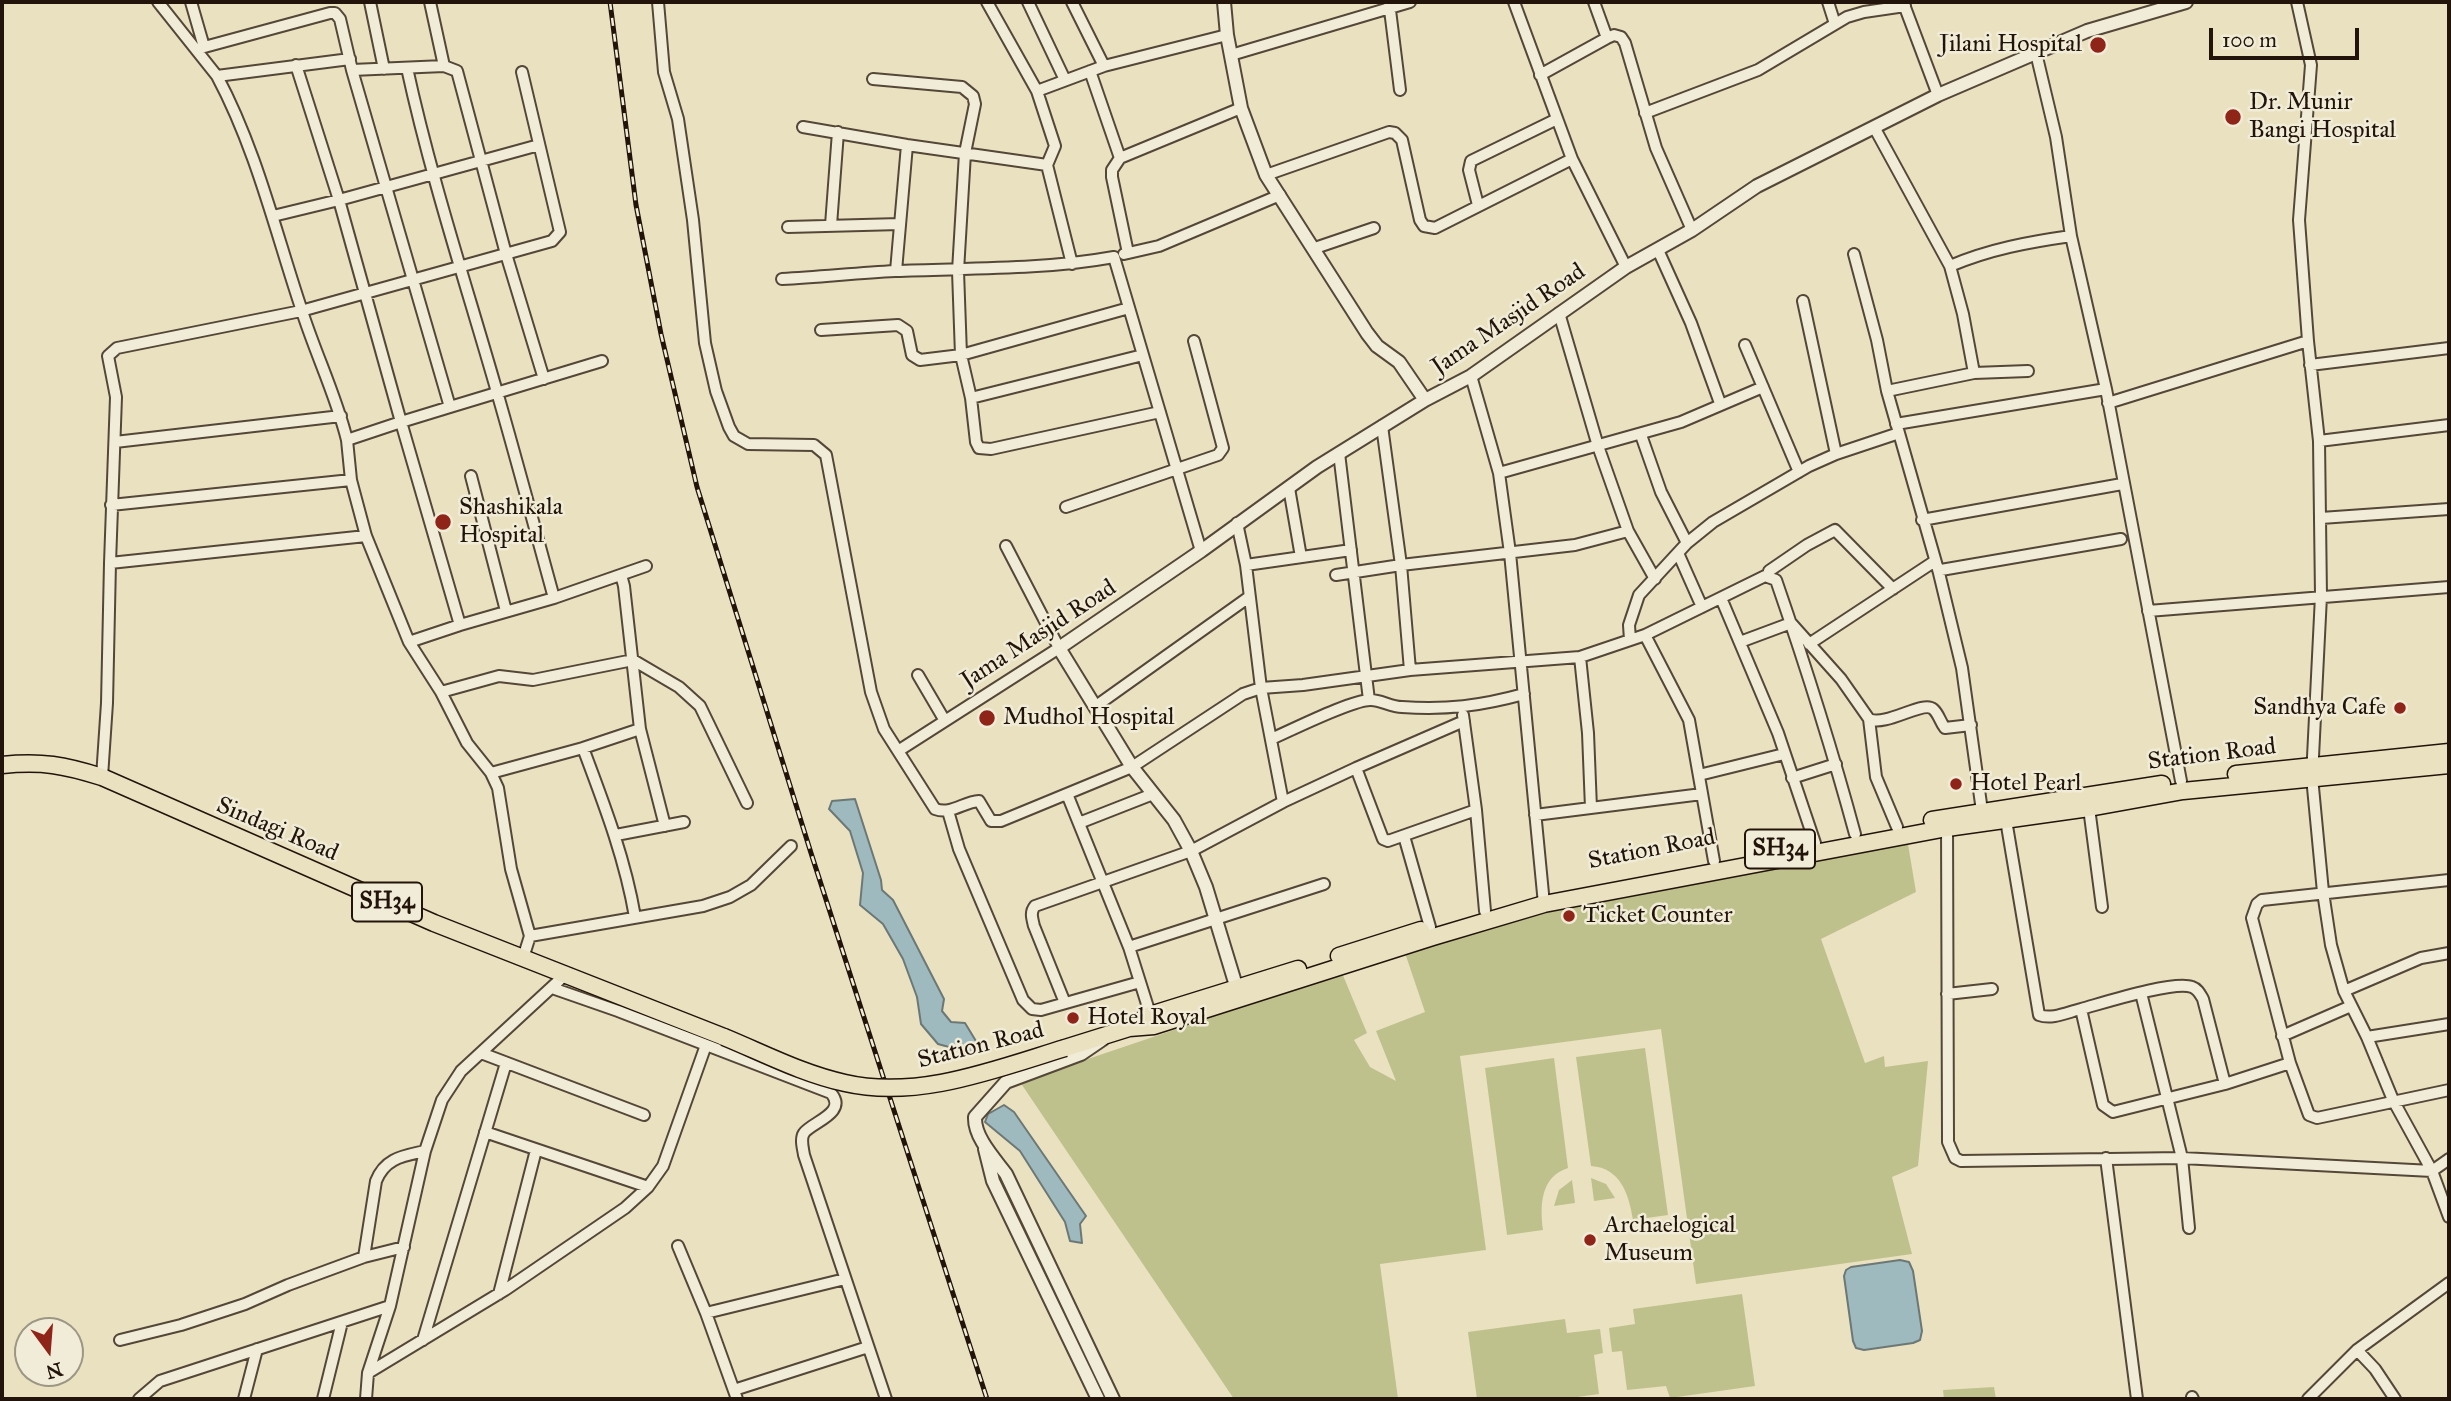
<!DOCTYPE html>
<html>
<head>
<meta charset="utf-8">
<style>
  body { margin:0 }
  #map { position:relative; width:2451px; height:1401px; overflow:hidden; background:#eae1c1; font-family:"IM FELL Great Primer",serif }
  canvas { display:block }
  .frame { position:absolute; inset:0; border:4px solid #22140a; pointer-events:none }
  .north { position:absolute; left:14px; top:1317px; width:70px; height:70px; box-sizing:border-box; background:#f1ecd7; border:2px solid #9e9685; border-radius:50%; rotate:164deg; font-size:19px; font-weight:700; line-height:28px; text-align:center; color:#22140a }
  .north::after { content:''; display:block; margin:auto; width:24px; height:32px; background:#8f2418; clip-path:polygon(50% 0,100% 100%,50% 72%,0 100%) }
  .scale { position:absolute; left:2209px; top:28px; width:150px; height:32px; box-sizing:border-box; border:4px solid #22140a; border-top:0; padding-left:9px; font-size:21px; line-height:24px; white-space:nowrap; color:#22140a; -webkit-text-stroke:5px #f1ecd7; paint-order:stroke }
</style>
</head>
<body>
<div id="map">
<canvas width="2451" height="1401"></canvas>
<div class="frame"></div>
<div class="north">N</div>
<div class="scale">100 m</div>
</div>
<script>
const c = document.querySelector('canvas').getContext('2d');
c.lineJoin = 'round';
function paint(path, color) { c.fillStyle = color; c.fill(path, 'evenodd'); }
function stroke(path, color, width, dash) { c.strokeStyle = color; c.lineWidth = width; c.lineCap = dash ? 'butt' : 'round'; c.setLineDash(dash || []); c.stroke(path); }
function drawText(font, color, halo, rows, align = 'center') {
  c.font = font + ' "IM FELL Great Primer",serif'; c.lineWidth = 5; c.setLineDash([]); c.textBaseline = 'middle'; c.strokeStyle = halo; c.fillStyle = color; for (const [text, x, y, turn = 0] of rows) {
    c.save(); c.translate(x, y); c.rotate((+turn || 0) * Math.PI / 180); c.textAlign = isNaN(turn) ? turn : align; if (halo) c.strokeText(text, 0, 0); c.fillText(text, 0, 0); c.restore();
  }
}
const green = new Path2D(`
  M1908 844 1916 892 1821 939 1865 1063 1884 1056 1885 1067 1928 1061 1918 1166 1892 1177 1912 1254 1696 1284 1661 1029 1460 1056 1486 1250 1380 1264 1398 1399H1234L1020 1082 1342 973 1367 1033 1354 1040 1370 1067 1396 1081 1376 1031 1425 1012 1405 953 1535 915Z
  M1645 1048 1668 1215 1633 1220C1629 1195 1621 1168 1591 1166L1576 1057Z
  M1554 1058 1568 1168C1540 1177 1540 1206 1543 1230L1507 1235 1485 1068Z
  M1591 1178 1606 1184 1615 1198 1594 1201Z
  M1572 1180 1575 1203 1554 1206 1559 1190Z
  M1742 1294 1755 1386 1670 1398 1666 1386 1627 1390 1622 1351 1612 1352 1609 1328 1635 1324 1633 1309Z
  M1565 1319 1567 1333 1600 1329 1603 1353 1594 1355 1599 1394 1563 1399H1477L1468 1332Z
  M1994 1387 1996 1399H1944L1943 1390Z`);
const water = new Path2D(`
  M855 799 881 880 882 890 893 900 944 999 942 1011 951 1022 965 1023 982 1051 967 1052 938 1044 921 1024 917 997 903 959 883 924 860 905 863 873 850 831 829 809 832 801Z
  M1004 1105 1014 1112 1086 1216 1080 1224 1082 1243 1070 1241 1065 1222 1020 1151 985 1122 988 1114Z
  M1900 1260 1909 1262 1913 1271 1922 1331 1920 1340 1913 1343 1864 1350 1856 1348 1853 1341 1844 1276 1846 1270 1851 1267Z`);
const minor = new Path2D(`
  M158 2 217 76
  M191 2 204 47
  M370 2 384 69
  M430 2 444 66
  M658 2 664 72 678 119 693 220 705 343 716 391 729 427 734 436 748 444 814 445 826 455 871 692 884 729 935 809C951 815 963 802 979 801L991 821H1001L1132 767 1243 694 1261 688 1303 685 1410 670 1580 657 1645 635 1765 576 1776 580C1805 664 1832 749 1855 834
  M987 2 1037 91 1055 146 1047 165
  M1028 2 1065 80
  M1072 2 1104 66
  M1389 2 1400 90
  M1514 2 1572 159 1626 267
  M1828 2 1835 24
  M1903 2 1938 95
  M2297 2 2311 65 2299 220 2308 341 2319 441 2321 596 2312 777 2323 892 2331 945 2344 991 2367 1037 2393 1100 2432 1171 2449 1217
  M1607 38 1614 35 1621 37 1625 43 1656 148 1692 230
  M197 49 330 13H335L340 19 352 70 450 407 401 422 460 625 409 642 441 692 467 743 491 773 498 788 511 869 530 936 523 958
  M2036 53 2056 137 2071 236 2106 389 2181 781
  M1231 55 1410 2
  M296 65 339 200 401 422 347 440C336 395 315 353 301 308 275 230 256 149 217 76L350 59
  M407 68C431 178 466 284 497 392 517 461 535 529 554 598
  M352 70 444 66 457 71 506 254 544 379
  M1090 71 1120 158 1112 170V177L1128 253
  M1540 75 1607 38 1594 2
  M873 79 962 87 973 96 975 104 965 153 958 271 961 355 971 398 976 442 979 448 991 449 1160 412
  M1037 91 1104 66 1227 35
  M1645 113 1758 70 1847 17 1864 12 1905 6
  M803 127 907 145 1047 165 1072 264
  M1874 127 1950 266 1963 314 1974 373
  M1120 158 1241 108
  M1266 175 1389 132 1395 133 1402 140 1420 220 1424 226 1435 228 1572 159
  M1478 205 1469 170 1471 161 1557 119
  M273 216 339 200 539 145
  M831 225 838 132
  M788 227 900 224
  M1315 248 1374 228
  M1658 250 1691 323 1720 403
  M1124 254 1159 246 1280 195
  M1854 254 1877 340 1887 391 1939 573 1962 668 1982 811
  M1950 266C1990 249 2029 242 2071 236
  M896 271 907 145
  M782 279C820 277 857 273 895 271 969 268 1042 270 1114 257L1201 551
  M1803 301 1836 454
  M1559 313 1598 446 1628 531 1655 579
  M821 330 898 325 907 331 912 355 920 360 961 355 1129 308
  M1745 345 1799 472
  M2310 365 2449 348
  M1471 376 1499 473 1510 553 1544 904
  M1887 391 1974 373 2028 371
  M971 398 1143 355
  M2108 403 2308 341
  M450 407 602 361
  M1896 424 2106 389
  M1382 426 1401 565 1410 670
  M1641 435 1661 492 1687 543
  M347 440 351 480 366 536 409 642
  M2319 441 2449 425
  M115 442 341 416
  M1339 453 1369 700
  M1499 473 1681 422 1763 387
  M471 476 506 611
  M1289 488 1301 557
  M111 505 351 480
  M1066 507 1218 455 1223 448 1194 341
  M2321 518 2449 509
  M1922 520 2122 484
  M1237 523 1246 565 1261 688 1283 802
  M366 536 110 563 116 397 108 356 117 348 301 311 552 241 560 232 522 72
  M1678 553 1702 607
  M1246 565 1351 550
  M1769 571 1807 545 1835 530 1893 589
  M1939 573 1941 570 2121 539
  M621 575 624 586 640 729 665 826
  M1336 575 1401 565 1575 545 1628 531
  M1721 598 1778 733 1815 843
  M2148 611 2449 587
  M460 625 554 598 646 566
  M1645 635 1689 720 1714 861
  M1630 640 1629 625 1639 595 1687 543 1713 522 1809 466 1836 454 1899 433
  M1740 642 1791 623 1841 679 1869 719C1886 727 1923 700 1933 709 1939 714 1940 722 1945 728L1971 725
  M1809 644 1935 561
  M1580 657 1588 733 1591 808
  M918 675 945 721
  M441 692 499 676 533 680 633 660 679 687 700 706 747 803
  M1096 706 1249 597
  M1463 715 1476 810 1485 911
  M1869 719 1876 777 1897 827
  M1271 739C1290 731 1353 699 1371 700 1381 700 1391 707 1402 707 1447 710 1480 706 1524 694
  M583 748C604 804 625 858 635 917
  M898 751 1059 648 1006 546
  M1356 768 1383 839 1388 841 1476 810
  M491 773 583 748 640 729
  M1699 775 1784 754
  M102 777 107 703 110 563
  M1792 778 1836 764
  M1067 794 1129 947 1152 1020
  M2089 808 2102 907
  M948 811 959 849 1023 1000 1032 1009 1041 1010 1140 982
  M1535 815 1702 794
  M2006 820 2039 1015C2052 1020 2068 1012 2081 1009
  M1947 822 1948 1142 1955 1158 1961 1161 2182 1158 2432 1171 2449 1159
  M1079 823 1153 794
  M616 835 684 822
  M1404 836 1430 927
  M530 936 703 906 730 897 751 885 791 846
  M1129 947 1324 884
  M552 988 618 1011 831 1093C848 1113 812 1122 804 1133 800 1139 803 1148 804 1155L886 1399
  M2344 991 2421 958 2449 953
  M2141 993 2182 1158 2189 1228
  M1947 994 1992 989
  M1065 1003 1034 926C1032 918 1030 912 1035 906L1191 851 1283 802 1356 768 1464 721
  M2282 1036 2351 1006
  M2367 1037 2449 1024
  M481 1053 644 1115
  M2290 1063 2309 1115 2317 1118 2449 1090
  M2225 1084 2203 999C2200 994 2198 989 2192 987 2174 980 2103 1003 2081 1009L2103 1105 2113 1112 2225 1084 2290 1063 2252 918 2257 904 2262 900 2449 880
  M485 1132 648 1187
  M2106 1158 2137 1399
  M678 1246 706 1313 737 1399
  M364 1257 376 1181C385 1158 403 1156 425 1151
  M499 1294 536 1150
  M706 1313 845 1279
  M120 1340 181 1325 245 1304 288 1285 364 1257 404 1247
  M423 1340 506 1063
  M2357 1350 2375 1369 2395 1399
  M368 1373 505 1290 625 1208 648 1187 663 1166 706 1045
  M734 1390 868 1347
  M2192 1397 2193 1399
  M139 1399 160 1381 390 1306
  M244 1399 257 1349
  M323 1399 342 1322
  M366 1399 368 1373 390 1306 425 1151 442 1100 461 1071 566 974
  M2308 1399 2357 1350 2449 1283`);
const tertiary = new Path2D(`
  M1224 2 1227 35 1241 108 1266 175 1367 333 1377 346 1399 362 1425 400
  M1237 989 1206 887 1191 851 1174 820 1132 767 1059 648 1201 551 1317 467 1425 400 1471 376 1626 267 1692 230 1757 186 1938 95 2087 31 2186 2
  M1103 1039 1081 1054 1006 1082 975 1117C974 1137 994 1158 1006 1174L1113 1399
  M985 1149 993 1181 1098 1399`);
const primary = new Path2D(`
  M2 765C42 761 64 765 102 777L434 923 724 1037
  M2236 774 2449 752
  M1932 820 2162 784
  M1339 956 1421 930
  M1131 1027 1150 1015 1298 969
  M1065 1048 1129 1028 1154 1026 1433 937 1544 904 1947 828 2089 808 2183 791 2449 765`);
const rail = new Path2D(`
  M610 2 636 205 661 334 697 487 811 853 987 1399`);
const primaryBridge = new Path2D(`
  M724 1037C763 1053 803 1074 845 1083 918 1100 996 1069 1065 1048`);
const markers = [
  [2098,45,9,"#8f2418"],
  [2233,117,9,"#8f2418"],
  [443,522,9,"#8f2418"],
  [2400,708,7,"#8f2418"],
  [987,718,9,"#8f2418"],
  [1956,784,7,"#8f2418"],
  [1569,916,7,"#8f2418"],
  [1073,1018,7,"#8f2418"],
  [1590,1240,7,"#8f2418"]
];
const shields = [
  [1780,849,70],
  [387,902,70]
];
const shieldNames = [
  ["SH34",1780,849],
  ["SH34",387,902]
];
const poiNames = [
  ["Jilani Hospital",2082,45,"right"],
  ["Dr. Munir",2249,103],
  ["Bangi Hospital",2249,131],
  ["Shashikala",459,508],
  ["Hospital",459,536],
  ["Sandhya Cafe",2386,708,"right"],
  ["Mudhol Hospital",1003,718],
  ["Hotel Pearl",1970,784],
  ["Ticket Counter",1583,916],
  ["Hotel Royal",1087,1018],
  ["Archaelogical",1604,1226],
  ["Museum",1604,1254]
];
const streetNames = [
  ["Jama Masjid Road",1509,320,-34],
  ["Jama Masjid Road",1039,635,-33],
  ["Station Road",2212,755,-7],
  ["Sindagi Road",277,830,23],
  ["Station Road",1652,850,-11],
  ["Station Road",981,1046,-14]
];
paint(green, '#bfc18d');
paint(water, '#9ebabe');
stroke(water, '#6c7876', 2);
stroke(minor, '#544738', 14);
stroke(tertiary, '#544738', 16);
stroke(primary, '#22140a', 19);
stroke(minor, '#f1ecd7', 10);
stroke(tertiary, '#f1ecd7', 12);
stroke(primary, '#eae1c1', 16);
stroke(rail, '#22140a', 5);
stroke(rail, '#f1ecd7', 2.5, [8]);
stroke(primaryBridge, '#22140a', 19, []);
stroke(primaryBridge, '#eae1c1', 16);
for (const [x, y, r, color] of markers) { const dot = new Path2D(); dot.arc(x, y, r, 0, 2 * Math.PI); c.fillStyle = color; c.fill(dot); stroke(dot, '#f1ecd7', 2.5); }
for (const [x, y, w] of shields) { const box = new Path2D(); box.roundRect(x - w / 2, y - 19.5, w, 39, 5); c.fillStyle = '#f1ecd7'; c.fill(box); stroke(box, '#22140a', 2); }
drawText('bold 23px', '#22140a', null, shieldNames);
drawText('24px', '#22140a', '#f1ecd7', poiNames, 'left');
drawText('24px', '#22140a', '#f1ecd7', streetNames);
</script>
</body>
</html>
